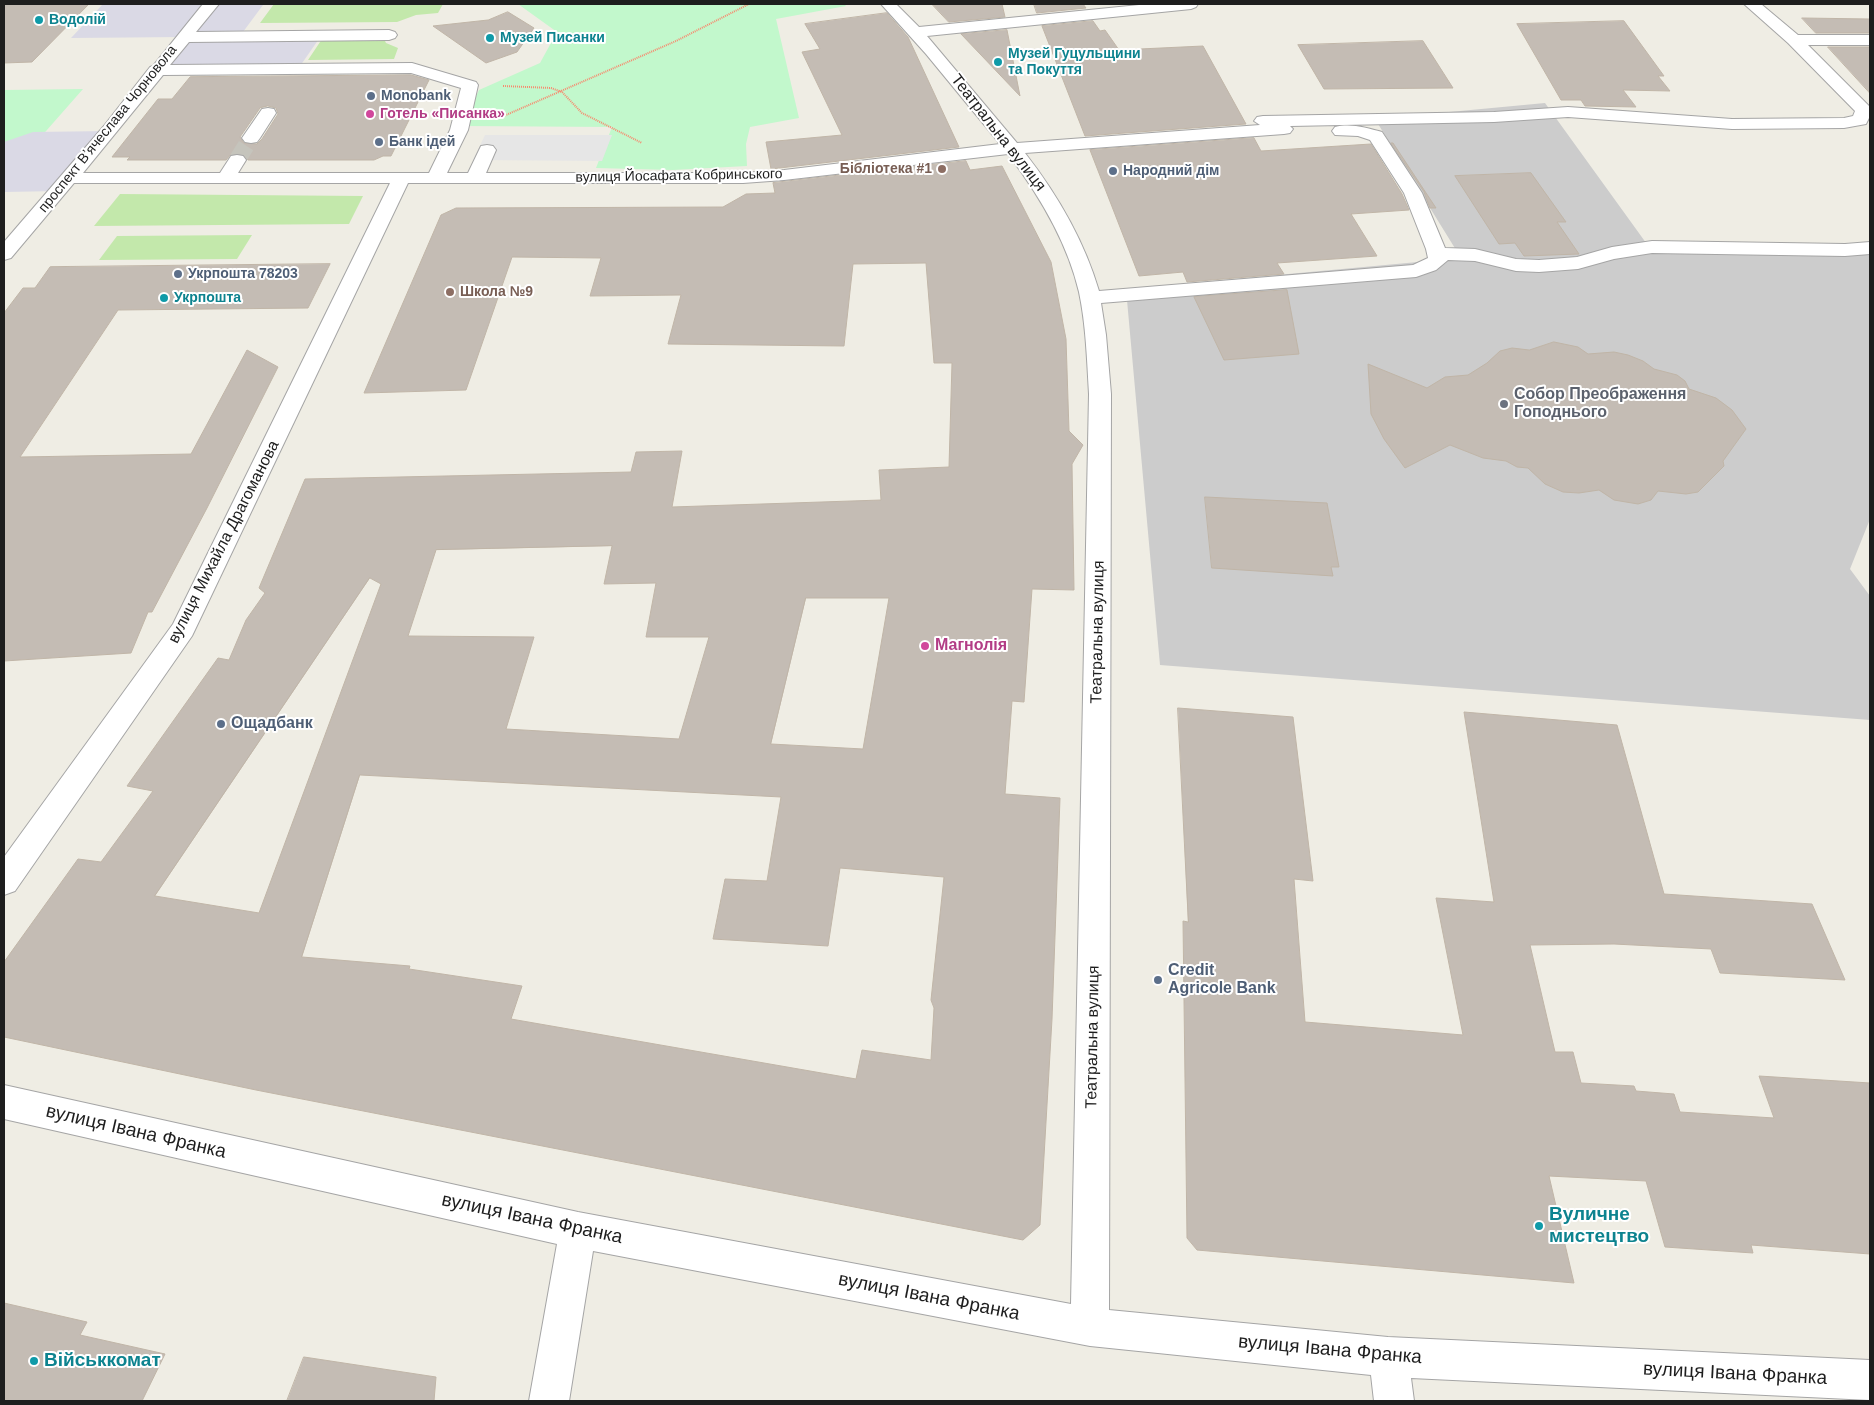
<!DOCTYPE html>
<html>
<head>
<meta charset="utf-8">
<style>
  body { margin:0 }
  #map { position:relative; width:1874px; height:1405px; overflow:hidden; background:#efede4; font-family:Arial,sans-serif }
  canvas { display:block }
  .frame { position:absolute; inset:0; border:5px solid #1e1e1e; pointer-events:none }
</style>
</head>
<body>
<div id="map">
<canvas width="1874" height="1405"></canvas>
<div class="frame"></div>
</div>
<script>
const c = document.querySelector('canvas').getContext('2d');
c.lineJoin = 'round';
function paint(path, color) { c.fillStyle = color; c.fill(path, 'evenodd'); }
function stroke(path, color, width, dash) { c.strokeStyle = color; c.lineWidth = width; c.lineCap = dash ? 'butt' : 'round'; c.setLineDash(dash || []); c.stroke(path); }
function drawText(font, color, halo, rows, align = 'center') {
  c.font = font + ' Arial,sans-serif'; c.lineWidth = 4; c.setLineDash([]); c.textBaseline = 'middle'; c.strokeStyle = halo; c.fillStyle = color; for (const [text, x, y, turn = 0] of rows) {
    c.save(); c.translate(x, y); c.rotate((+turn || 0) * Math.PI / 180); c.textAlign = isNaN(turn) ? turn : align; if (halo) c.strokeText(text, 0, 0); c.fillText(text, 0, 0); c.restore();
  }
}
const religious = new Path2D(`
  M1545 103 1649 247 1870 251V519L1850 569 1870 596V720L1160 665 1126 289 1461 258 1375 119Z`);
const grass = new Path2D(`
  M274 4H443L438 13 416 15 397 22 260 23Z
  M322 39H384L386 43 398 48 394 59 308 60Z
  M120 194 363 196 349 224 94 226Z
  M252 235 237 259 99 260 117 236Z`);
const park = new Path2D(`
  M518 4H844L846 6 776 19 799 118 750 127 746 144 747 166 673 170 596 168 612 127 462 126 479 90 540 63 557 32Z
  M83 89 10 172 4 179V90Z`);
const parking = new Path2D(`
  M485 135H612L602 161 473 160Z`);
const plaza = new Path2D(`
  M103 4 263 5 240 36H321L298 69 156 70 183 37 71 38Z
  M109 131 59 191 4 192V142L33 132Z`);
const building = new Path2D(`
  M4 4H89L32 62 4 63Z
  M932 4H1002L1005 17 949 22Z
  M1034 4H1083L1086 8 1037 13Z
  M508 12 534 28 517 52 486 63 433 26 488 20Z
  M887 13 908 37 959 147 771 169 766 142 842 135 802 52 820 49 805 24Z
  M1802 18 1870 19V33H1816Z
  M1093 21 1100 31 1105 30 1119 50 1203 46 1246 124 1085 136 1042 26Z
  M1624 21 1664 76H1658L1670 91 1623 90 1636 107 1585 106 1581 100H1561L1517 24Z
  M1007 30 1020 96 961 34Z
  M1423 41 1453 88 1324 89 1298 45Z
  M1828 47H1870V93Z
  M411 75 429 80 391 156H383L374 160H248L244 155 237 153 231 154 226 160H127L130 157H112L158 99H172L190 77ZM268 106 276 108 278 114 262 139 257 144 244 143 240 137 260 108Z
  M1254 138 1261 151 1371 144 1402 194 1409 210 1351 214 1377 256 1277 263 1284 274 1187 282 1183 272 1139 276 1090 150Z
  M1391 143H1393L1436 208H1430L1424 192Z
  M966 161 970 170 1002 166 1051 262 1066 339 1069 431 1083 445 1072 464 1074 590 1032 589 1024 702 1012 701 1005 794 1060 798 1052 1019 1040 1225 1023 1240 256 1090 4 1037V962L78 859 101 862 153 791 127 786 218 658 229 660 246 620 265 593 259 588 305 479 631 472 636 452 682 451 672 507 881 500 879 470 949 467 952 363H934L926 263 853 264 844 346 668 344 681 295 590 296 601 258 512 257 466 390 364 393 441 215 456 208 723 207 746 194 775 193 773 183ZM612 546 604 584 656 583 646 637H709L679 739 506 729 534 637 408 636 436 550ZM370 578 381 584 259 913 155 896ZM806 598H889L863 749 771 744ZM360 775 781 797 767 881 725 879 713 939 828 946 840 868 944 877 931 1000 934 1008 931 1060 862 1050 856 1079 511 1019 522 986 409 969 410 966 302 957Z
  M1531 173 1566 222H1557L1579 254 1524 256 1515 243 1499 244 1455 176Z
  M330 264 308 308 118 310 20 457 191 454 247 350 278 367 207 508 152 612H148L131 653 4 661V313L23 288H35L50 267Z
  M1287 290 1299 354 1224 360 1194 297Z
  M1554 342 1578 347 1588 354 1614 352 1628 355 1643 361 1654 369 1677 375 1685 381 1689 389 1716 398 1732 410 1746 429 1723 461 1724 466 1698 492 1686 494 1658 491 1651 500 1638 504 1614 500 1599 490 1579 493 1563 492 1545 484 1528 468 1517 467 1506 461 1483 458 1450 445 1405 468 1384 439 1371 414 1368 364 1427 388 1445 377 1468 375 1487 363 1500 351 1512 348 1529 350Z
  M1205 497 1327 503 1339 567H1331L1333 576 1212 568Z
  M1178 708 1293 717 1313 881 1294 879 1305 1022 1463 1035 1436 898 1494 902 1464 712 1617 725 1664 894 1812 904 1845 980 1720 973 1711 949 1614 944 1530 945 1555 1052H1573L1581 1083 1634 1086 1636 1091 1674 1094 1680 1112 1774 1118 1759 1076 1870 1083V1254L1751 1245 1753 1253 1665 1247 1646 1181 1549 1176 1574 1283 1197 1250 1187 1238 1183 921 1188 922Z
  M4 1303 87 1322 80 1335 165 1354 142 1401H4Z
  M304 1357 436 1377 434 1401H287Z`);
const minorTunnel = new Path2D(`
  M237 160 251 138`);
const path = new Path2D(`
  M503 86 551 88 562 92 582 113 642 143
  M499 118 676 41 749 4`);
const minor = new Path2D(`
  M203 4H219L196 32 389 30 395 32 397 35 395 38 389 40 189 42 170 65 412 63 476 82 478 85 468 130 447 173H468L481 146 487 145 493 146 496 150 486 173H743L784 170 1000 144 926 54 881 4H896L919 27 1149 4H1198L1196 7 1191 9 927 36 1017 143 1260 125 1254 121 1257 117 1263 116 1494 112 1568 107 1732 119 1844 118 1853 116 1855 111 1788 43 1744 4H1761L1798 35H1870V45H1808L1870 107V116L1866 124 1844 128 1732 129 1568 117 1494 122 1290 126 1293 129 1290 133 1284 134 1025 153C1057 194 1084 240 1099 291L1413 265 1428 258 1426 249 1404 193 1370 140 1358 136 1335 135 1332 131 1335 127C1351 123 1366 128 1382 132L1422 193 1445 248 1475 249 1516 259 1539 260 1577 257 1612 247 1652 241 1845 244 1870 242V254L1845 256 1652 253 1614 259 1578 269 1539 272 1516 271 1475 261 1448 260 1436 270 1416 277 1101 303 1106 335 1111 394 1109 1310 1388 1337 1870 1360V1400L1411 1378 1414 1401H1374L1371 1375 1090 1346 593 1251 569 1401H529L557 1244 4 1119V1085L578 1212 1071 1304 1089 394C1087 360 1086 325 1079 292 1067 241 1039 195 1008 154L784 180 743 183H408L192 636 15 891 4 895V857L173 624 390 183H74L11 258 4 260V242L103 127 150 67 153 66ZM411 73 461 88 450 130 429 173H238L246 160 243 156 237 155 231 156 220 173H83L163 75Z
  M268 108 274 109 276 113 260 138 257 142 251 143 245 142 242 138 262 109Z`);
const markers = [
  [39,20,5,"#0f9aa8"],
  [490,38,5,"#0f9aa8"],
  [998,62,5,"#0f9aa8"],
  [371,96,5,"#5c6f8a"],
  [370,114,5,"#d1479c"],
  [379,142,5,"#5c6f8a"],
  [942,169,5,"#8d6e63"],
  [1113,171,5,"#5c6f8a"],
  [178,274,5,"#5c6f8a"],
  [450,292,5,"#8d6e63"],
  [164,298,5,"#0f9aa8"],
  [1504,404,5,"#6b7280"],
  [925,646,5,"#d1479c"],
  [221,724,5,"#5c6f8a"],
  [1158,980,5,"#5c6f8a"],
  [1539,1226,5,"#0f9aa8"],
  [34,1361,5,"#0f9aa8"]
];
const farCulturenames = [
  ["Водолій",49,20],
  ["Музей Писанки",500,38],
  ["Музей Гуцульщини",1008,54],
  ["та Покуття",1008,70],
  ["Укрпошта",174,298]
];
const farServicenames = [
  ["Monobank",381,96],
  ["Банк ідей",389,142],
  ["Народний дім",1123,171],
  ["Укрпошта 78203",188,274]
];
const farHotelnames = [
  ["Готель «Писанка»",380,114]
];
const farStreetnames = [
  ["проспект Вʼячеслава Чорновола",108,129,-51],
  ["вулиця Йосафата Кобринського",679,176,-1]
];
const farEducationnames = [
  ["Бібліотека #1",932,169],
  ["Школа №9",460,292,"left"]
];
const streetNames = [
  ["Театральна вулиця",998,133,52],
  ["вулиця Михайла Драгоманова",224,542,-63],
  ["Театральна вулиця",1098,632,-89],
  ["Театральна вулиця",1093,1037,-89]
];
const worshipNames = [
  ["Собор Преображення",1514,395],
  ["Гоподнього",1514,413]
];
const hotelNames = [
  ["Магнолія",935,646]
];
const serviceNames = [
  ["Ощадбанк",231,724],
  ["Credit",1168,971],
  ["Agricole Bank",1168,989]
];
const nearStreetnames = [
  ["вулиця Івана Франка",136,1132,13],
  ["вулиця Івана Франка",532,1219,12],
  ["вулиця Івана Франка",929,1297,11],
  ["вулиця Івана Франка",1330,1350,5],
  ["вулиця Івана Франка",1735,1374,3]
];
const nearCulturenames = [
  ["Вуличне",1549,1215],
  ["мистецтво",1549,1237],
  ["Військкомат",44,1361]
];
paint(religious, '#ccc');
paint(grass, '#c3e8ab');
paint(park, '#c2f8cc');
paint(parking, '#e6e6e6');
paint(plaza, '#dad9e5');
paint(building, '#c4bcb4');
stroke(building, '#c0b5a7', 1);
stroke(minorTunnel, '#c5c4bc', 17, [17, 9]);
stroke(minor, '#a5a5a5', 2);
stroke(path, '#f7896e', 2, [1, 1]);
paint(minor, '#fff');
for (const [x, y, r, color] of markers) { const dot = new Path2D(); dot.arc(x, y, r, 0, 2 * Math.PI); c.fillStyle = color; c.fill(dot); stroke(dot, '#fff', 2); }
drawText('bold 14px', '#0d838f', '#fff', farCulturenames, 'left');
drawText('bold 14px', '#4e5e75', '#fff', farServicenames, 'left');
drawText('bold 14px', '#b23c85', '#fff', farHotelnames, 'left');
drawText('14px', '#1e1e1e', '#fff', farStreetnames);
drawText('bold 14px', '#785e54', '#fff', farEducationnames, 'right');
drawText('16px', '#1e1e1e', '#fff', streetNames);
drawText('bold 16px', '#5b616d', '#fff', worshipNames, 'left');
drawText('bold 16px', '#b23c85', '#fff', hotelNames, 'left');
drawText('bold 16px', '#4e5e75', '#fff', serviceNames, 'left');
drawText('19px', '#1e1e1e', '#fff', nearStreetnames);
drawText('bold 19px', '#0d838f', '#fff', nearCulturenames, 'left');
</script>
</body>
</html>
